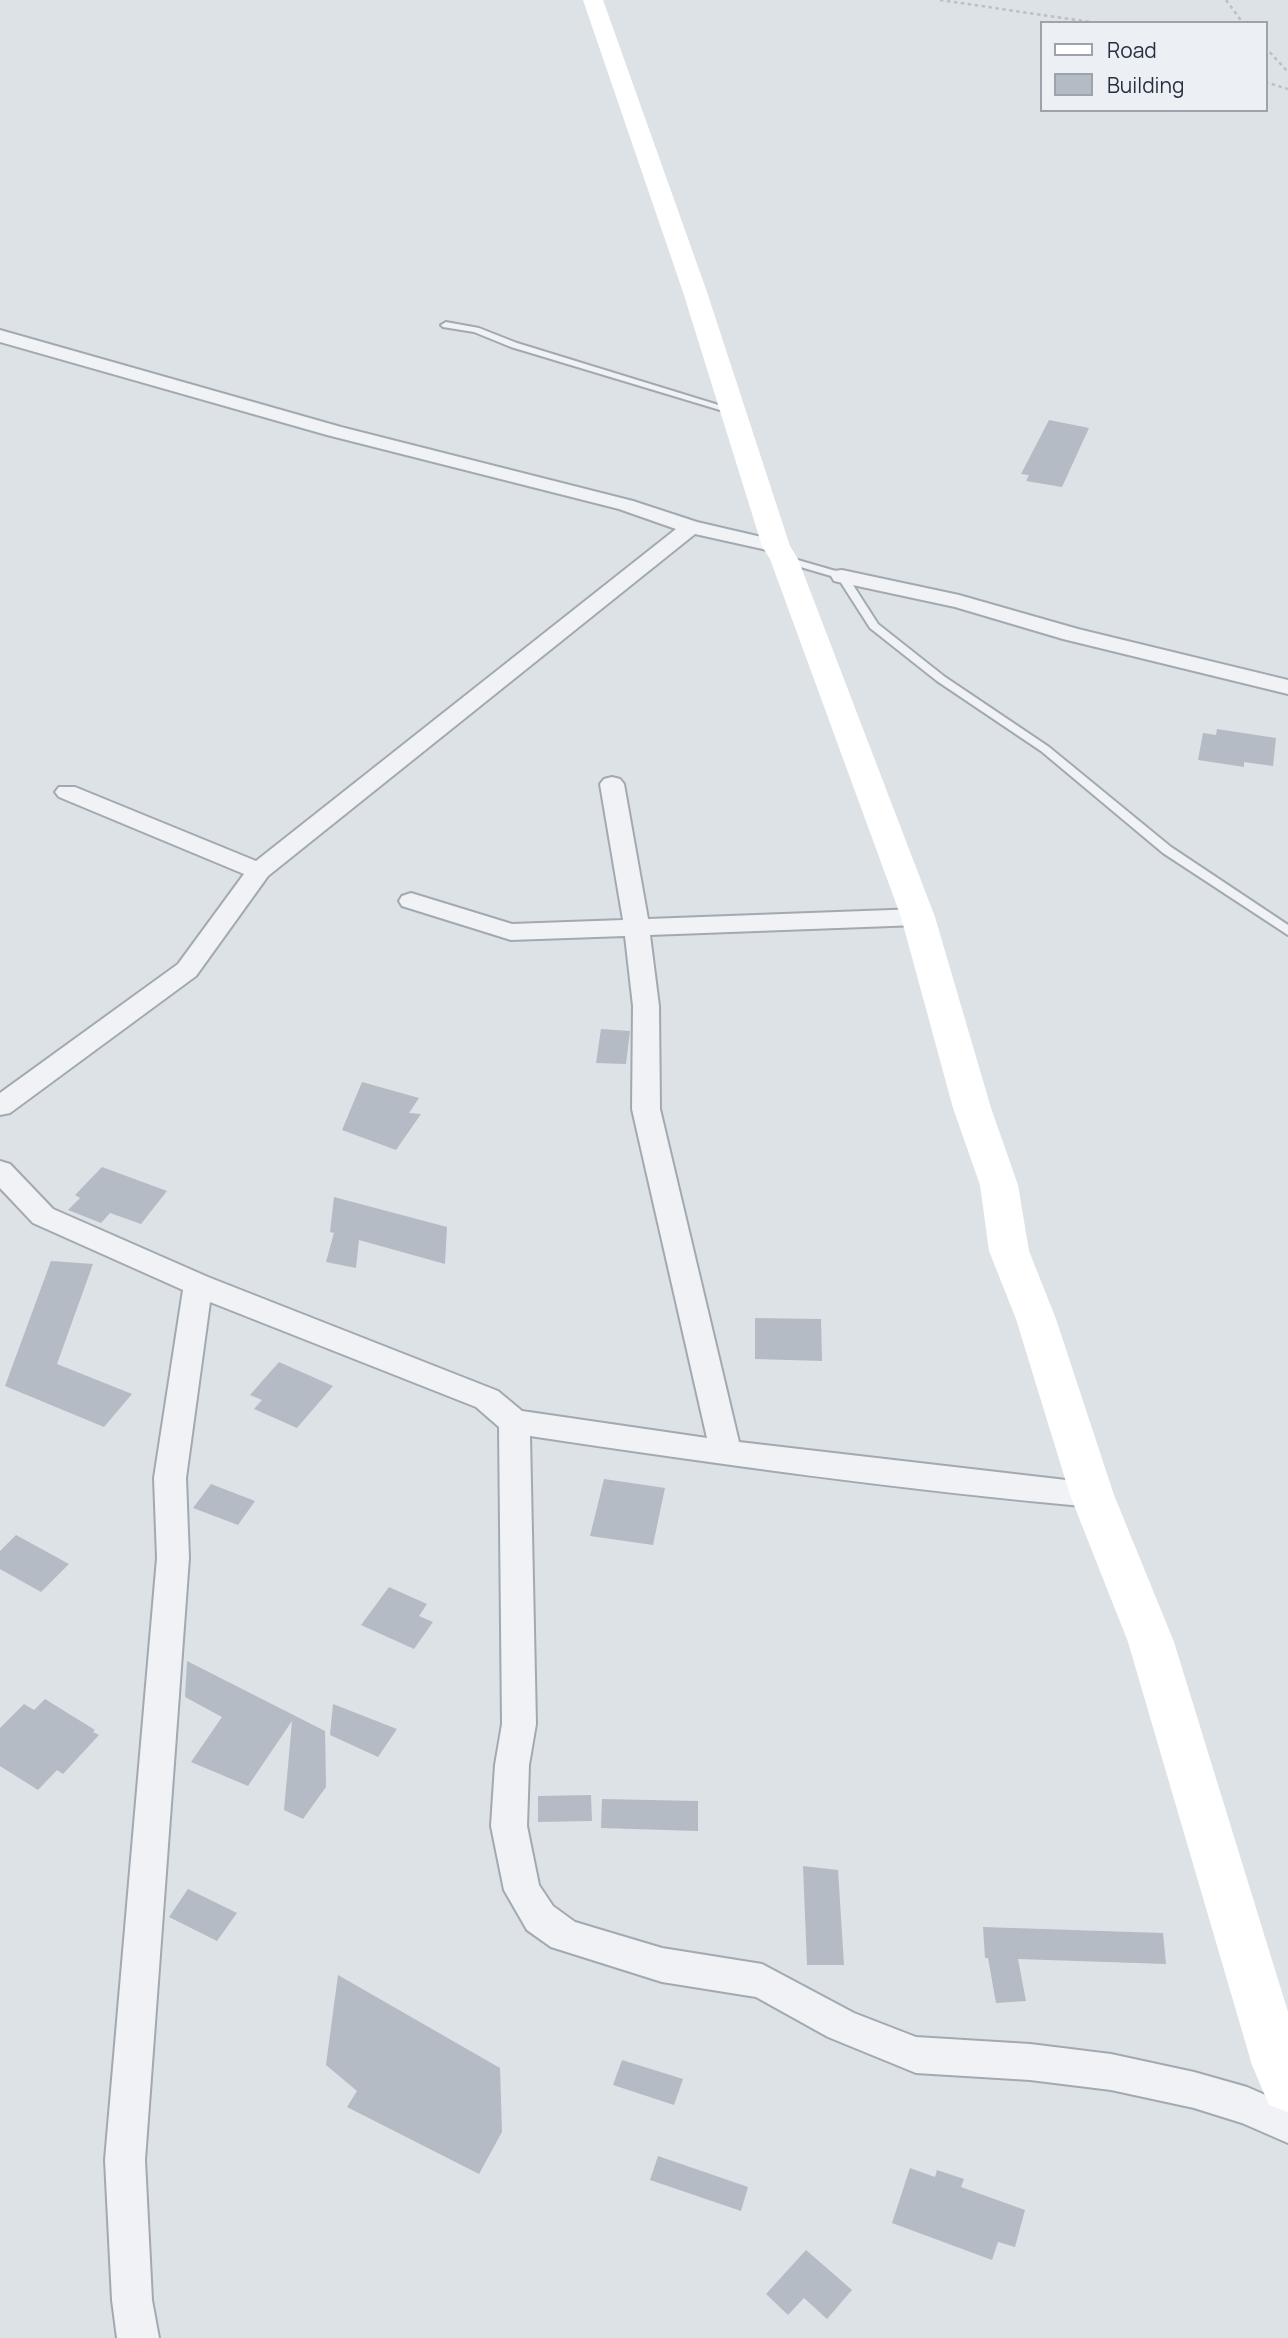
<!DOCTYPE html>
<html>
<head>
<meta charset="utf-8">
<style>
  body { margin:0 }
  #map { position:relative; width:1288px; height:2338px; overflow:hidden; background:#dde2e7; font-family:Manrope,sans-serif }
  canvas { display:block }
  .legend { position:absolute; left:1040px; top:21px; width:228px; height:91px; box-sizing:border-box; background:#ecf0f5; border:2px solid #9da3ac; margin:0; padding:9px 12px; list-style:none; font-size:21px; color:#26303e }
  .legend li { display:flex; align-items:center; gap:14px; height:35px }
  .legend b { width:35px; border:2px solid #9da3ac }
</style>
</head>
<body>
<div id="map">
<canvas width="1288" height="2338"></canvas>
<ul class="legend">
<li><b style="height:9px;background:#fff"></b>Road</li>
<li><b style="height:19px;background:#b4bbc4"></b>Building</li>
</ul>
</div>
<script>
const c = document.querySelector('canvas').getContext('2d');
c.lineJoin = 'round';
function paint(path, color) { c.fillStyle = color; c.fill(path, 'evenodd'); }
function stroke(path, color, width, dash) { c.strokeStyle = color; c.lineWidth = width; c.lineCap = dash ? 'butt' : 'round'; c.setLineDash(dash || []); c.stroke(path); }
const building = new Path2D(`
  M1049 420 1089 428 1062 487 1026 481 1029 475 1021 474Z
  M1217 729 1276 738 1273 766 1244 762V767L1198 760 1203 733 1216 735Z
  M601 1029 630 1031 626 1064 596 1063Z
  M362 1082 419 1098 409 1113 421 1114 396 1150 342 1130Z
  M102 1167 167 1191 141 1224 110 1213 101 1223 68 1210 80 1198 75 1195Z
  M334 1197 447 1227 445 1264 359 1240 356 1268 326 1262 334 1233 330 1232Z
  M51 1261 93 1264 57 1364 132 1394 104 1427 5 1386Z
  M755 1318 821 1319 822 1361 755 1359Z
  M279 1362 333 1386 297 1428 254 1409 262 1400 250 1395Z
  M604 1479 665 1488 653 1545 590 1536Z
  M211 1484 255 1501 238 1525 193 1508Z
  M16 1535 69 1564 41 1592 0 1569V1551Z
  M389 1587 427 1604 419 1616 433 1622 414 1649 361 1625Z
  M187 1661 325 1731 326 1787 303 1819 284 1810 292 1721 248 1786 191 1762 222 1717 185 1697Z
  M45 1699 95 1730 93 1732 99 1735 63 1774 57 1770 38 1790 0 1766V1728L24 1704 34 1710Z
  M333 1704 397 1729 378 1757 330 1735Z
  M591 1795 592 1821 538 1822V1796Z
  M602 1799 698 1801V1831L601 1828Z
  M803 1866 838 1870 844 1965H807Z
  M188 1889 237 1913 217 1941 169 1917Z
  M983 1927 1163 1933 1166 1964 1018 1959 1026 2001 996 2003 988 1958H985Z
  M338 1975 500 2068 502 2132 479 2174 347 2107 357 2091 326 2065Z
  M622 2060 683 2079 674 2105 613 2085Z
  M658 2156 748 2187 741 2211 650 2180Z
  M910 2168 935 2177 937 2170 964 2179 961 2187 1025 2210 1015 2247 998 2242 992 2260 892 2223Z
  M806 2250 852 2290 827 2319 804 2298 788 2315 766 2294Z`);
const path = new Path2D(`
  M940 0 1097 23
  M1226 0 1243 23
  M1265 47 1288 72
  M1265 82 1288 89`);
const service = new Path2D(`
  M446 322 479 328 517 343 738 411 730 413 511 347 474 332 443 327 441 325Z
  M784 556 846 574 878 624 945 677 1049 747 1171 847 1288 925V935L1163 853 1041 751 937 681 870 628 838 578 780 561 779 559Z`);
const minor = new Path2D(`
  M0 330 341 427 633 501 697 522 783 542 786 546 783 550 776 552 695 534 268 876 196 976 10 1113 0 1115V1093L178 964 244 874 59 797 55 792 59 787H75L256 861 676 529 619 509 327 435 0 342Z
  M842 570 959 595 1078 629 1288 680V694L1063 639 955 607 834 581 831 576 834 571Z
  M612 777 620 779 624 784 648 919 918 909 927 911 931 917 927 923 918 925 650 935 659 1006 660 1109 739 1442 1092 1483 1103 1486 1108 1495 1103 1504 1092 1507C903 1490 717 1464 530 1436L536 1724 529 1765 527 1826 539 1885 553 1906 575 1922 662 1948 762 1964 854 2013 916 2037 1030 2044 1111 2054 1194 2072 1247 2087 1288 2105V2143L1242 2123 1194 2108 1111 2090 1030 2080 916 2073 828 2037 756 1997 662 1982 551 1947 527 1930 504 1890 491 1826 495 1765 502 1724 499 1427 476 1407 210 1302 186 1478 189 1558 145 2160 152 2300 159 2338H117L112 2300 105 2160 157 1558 154 1478 183 1290 33 1223 0 1188V1161L10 1164 53 1209 208 1277 498 1391 522 1411 707 1438 632 1109 633 1006 625 936 511 940 402 906 399 901 402 896 411 893 512 924 623 920 600 784 604 779Z`);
const secondary = new Path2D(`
  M583 0H603L707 292 790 546 798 559 935 917 991 1108 1018 1185 1029 1251 1056 1319 1114 1495 1174 1642 1288 2012V2112L1269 2105 1252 2065 1128 1642 1070 1495 1016 1319 989 1251 980 1185 953 1108 901 917 770 559 762 546 683 292Z`);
paint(building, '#b4bbc4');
stroke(service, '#a2a9b1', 4);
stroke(minor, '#a2a9b1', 4);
stroke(path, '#bbc0c5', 2.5, [3.5, 3.5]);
paint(service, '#f0f2f5');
paint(minor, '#f0f2f5');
paint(secondary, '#fff');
</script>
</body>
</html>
